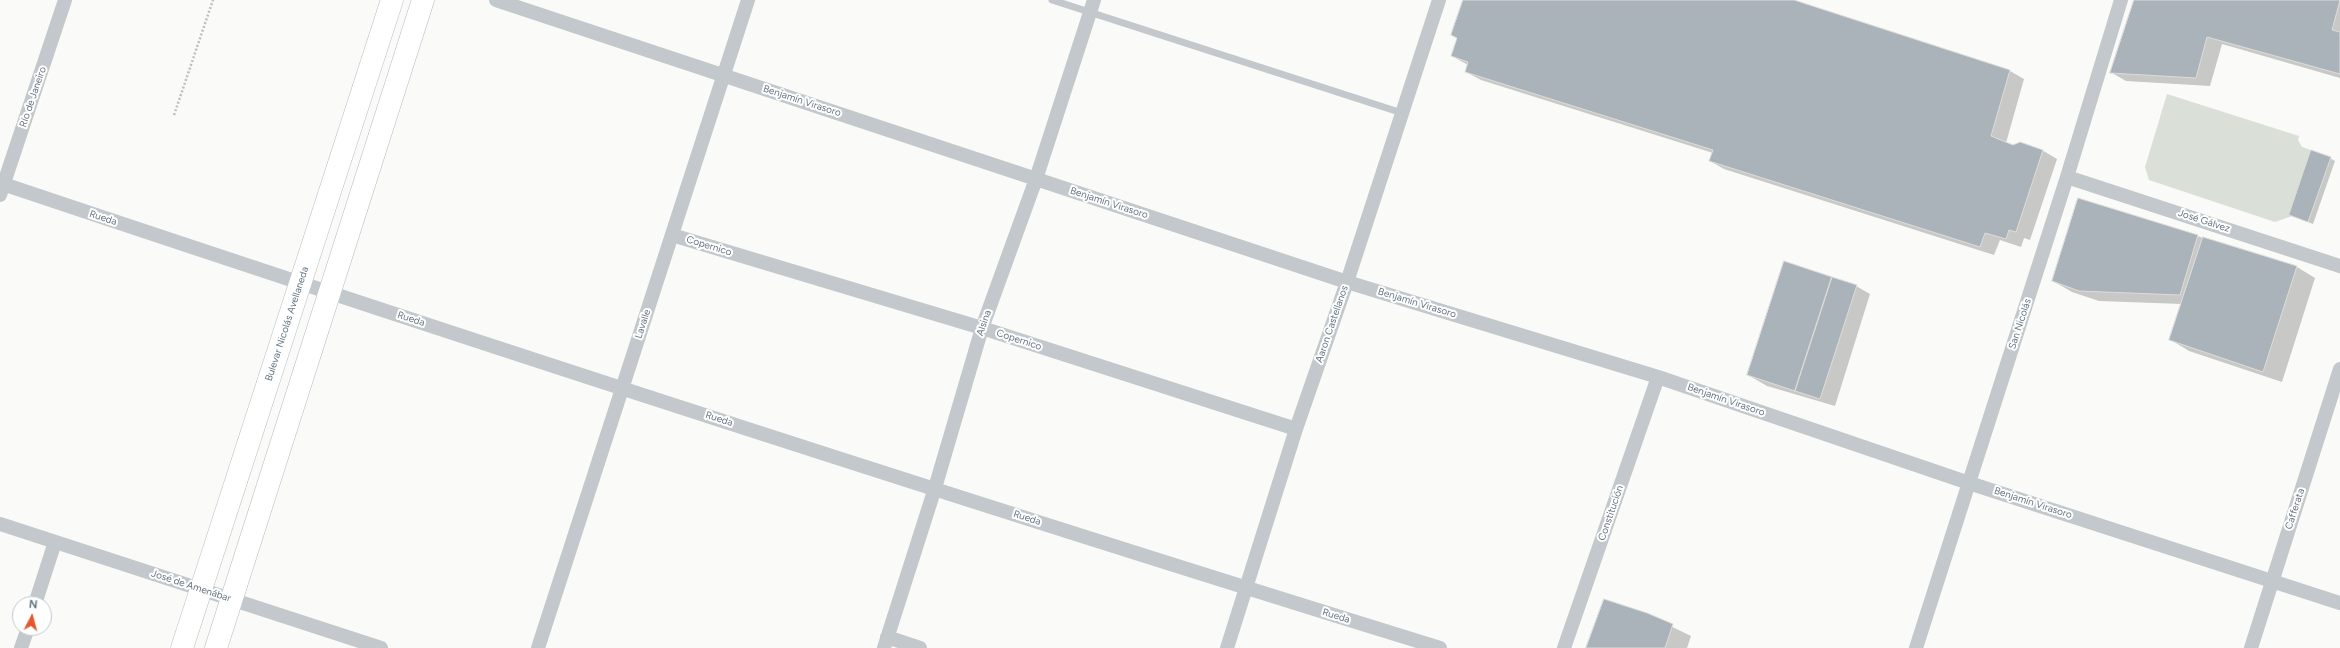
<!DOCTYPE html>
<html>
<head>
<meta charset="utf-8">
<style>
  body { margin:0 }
  #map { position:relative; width:2340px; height:648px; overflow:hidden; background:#fafaf8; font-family:Figtree,sans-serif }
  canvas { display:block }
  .north { position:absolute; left:12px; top:596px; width:40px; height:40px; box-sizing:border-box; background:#fff; border:1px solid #c1c8cd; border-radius:50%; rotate:6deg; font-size:11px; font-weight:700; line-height:16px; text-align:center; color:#657683 }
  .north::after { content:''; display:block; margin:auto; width:14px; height:18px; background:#e4572e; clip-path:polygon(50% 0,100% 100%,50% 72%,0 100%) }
</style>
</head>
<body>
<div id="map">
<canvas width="2340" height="648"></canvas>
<div class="north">N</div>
</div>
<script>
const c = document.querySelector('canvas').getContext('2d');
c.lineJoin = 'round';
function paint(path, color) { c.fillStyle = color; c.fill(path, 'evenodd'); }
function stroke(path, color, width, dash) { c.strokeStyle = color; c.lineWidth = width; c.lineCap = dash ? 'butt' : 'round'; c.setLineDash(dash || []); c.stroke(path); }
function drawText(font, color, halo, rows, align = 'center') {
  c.font = font + ' Figtree,sans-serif'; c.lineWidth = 4; c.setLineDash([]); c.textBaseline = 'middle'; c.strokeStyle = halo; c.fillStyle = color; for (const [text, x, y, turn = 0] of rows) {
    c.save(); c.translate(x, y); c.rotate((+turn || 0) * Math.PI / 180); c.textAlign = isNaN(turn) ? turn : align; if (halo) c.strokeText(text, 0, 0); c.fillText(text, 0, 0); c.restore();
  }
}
const green = new Path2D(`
  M2167 94 2299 136 2298 140 2302 147 2331 157 2308 222 2292 216 2275 222 2149 180 2145 167Z`);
const shadow = new Path2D(`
  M1464 0H1791L2010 71 2024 79 2006 143 2042 150 2057 159 2030 240 2024 238 2021 247 2000 240 1994 255 1724 169 1710 161 1713 153 1481 80 1466 72 1468 65 1452 56 1458 37Z
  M2135 0H2340V78L2222 44 2210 86 2126 81 2112 73Z
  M2330 158 2335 161 2313 224 2290 215Z
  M2078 199 2297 267 2315 278 2282 382 2189 351 2171 340 2182 304 2099 301 2072 292 2053 281Z
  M1856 286 1870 294 1835 406 1767 386 1748 375Z
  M1646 614 1691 636 1687 648H1587Z`);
const building = new Path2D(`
  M1463 0H1794L2010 70 1991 136 2013 145 2020 142 2043 150 2016 232 2009 230 2006 239 1985 233 1980 247 1709 161 1713 150 1465 72 1468 62 1451 56 1457 38 1451 35Z
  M2134 0H2340L2332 30 2340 32V74L2207 37 2196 78 2110 73Z
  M2311 150 2331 157 2308 222 2289 215Z
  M2078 198 2198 235 2180 295 2079 291 2052 281Z
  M2203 237 2297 266 2263 372 2169 340Z
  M1784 261 1832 277 1795 391 1747 375Z
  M1832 277 1857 285 1820 399 1795 391Z
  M1604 599 1647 613 1673 624 1665 648H1586Z`);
const path = new Path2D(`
  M174 115 213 0`);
const service = new Path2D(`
  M1052 0 1402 113`);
const minor = new Path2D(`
  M496 0 1347 282 1658 377 1969 483 2340 603
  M2067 177 2340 266
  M0 183C478 343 958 499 1440 648
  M0 195 65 0
  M672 235 982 328 1296 429
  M0 524 381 648
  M35 604 55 542
  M887 637 920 648
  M21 648 28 628
  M538 648 748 0
  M884 648 935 488 982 328 1036 179 1094 0
  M1227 648 1296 429 1347 282 1439 0
  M1564 648 1658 377
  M1916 648 2067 177 2121 0
  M2251 648 2340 369`);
const primary = new Path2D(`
  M182 648 392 0
  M216 648 423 0`);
const streetNames = [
  ["Río de Janeiro",33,97,-71],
  ["Benjamín Virasoro",802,101,18],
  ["Benjamín Virasoro",1109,203,18],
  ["Rueda",103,218,18],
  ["José Gálvez",2204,221,18],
  ["Copernico",709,246,17],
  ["Benjamín Virasoro",1417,303,17],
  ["Rueda",411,319,18],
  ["Alsina",984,323,-71],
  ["Bulevar Nicolás Avellaneda",287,324,-72],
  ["Lavalle",643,324,-72],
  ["Aaron Castellanos",1332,324,-71],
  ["San Nicolás",2020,324,-72],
  ["Copernico",1019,340,18],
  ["Benjamín Virasoro",1726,400,19],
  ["Rueda",719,419,18],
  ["Benjamín Virasoro",2033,503,18],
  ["Cafferata",2295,509,-72],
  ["Constitución",1611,513,-71],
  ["Rueda",1027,518,18],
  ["José de Amenábar",191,586,18],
  ["Rueda",1336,616,17]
];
paint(green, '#dadfd7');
paint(shadow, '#0003');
paint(building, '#aab3b9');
stroke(building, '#dcdcda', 1);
stroke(primary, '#b5babe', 23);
stroke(path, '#bbbfc2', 2.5, [2, 2]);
stroke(service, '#c3c8cc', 7);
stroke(minor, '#c3c8cc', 14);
stroke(primary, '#fff', 22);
drawText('10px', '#657683', '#fff', streetNames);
</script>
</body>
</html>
